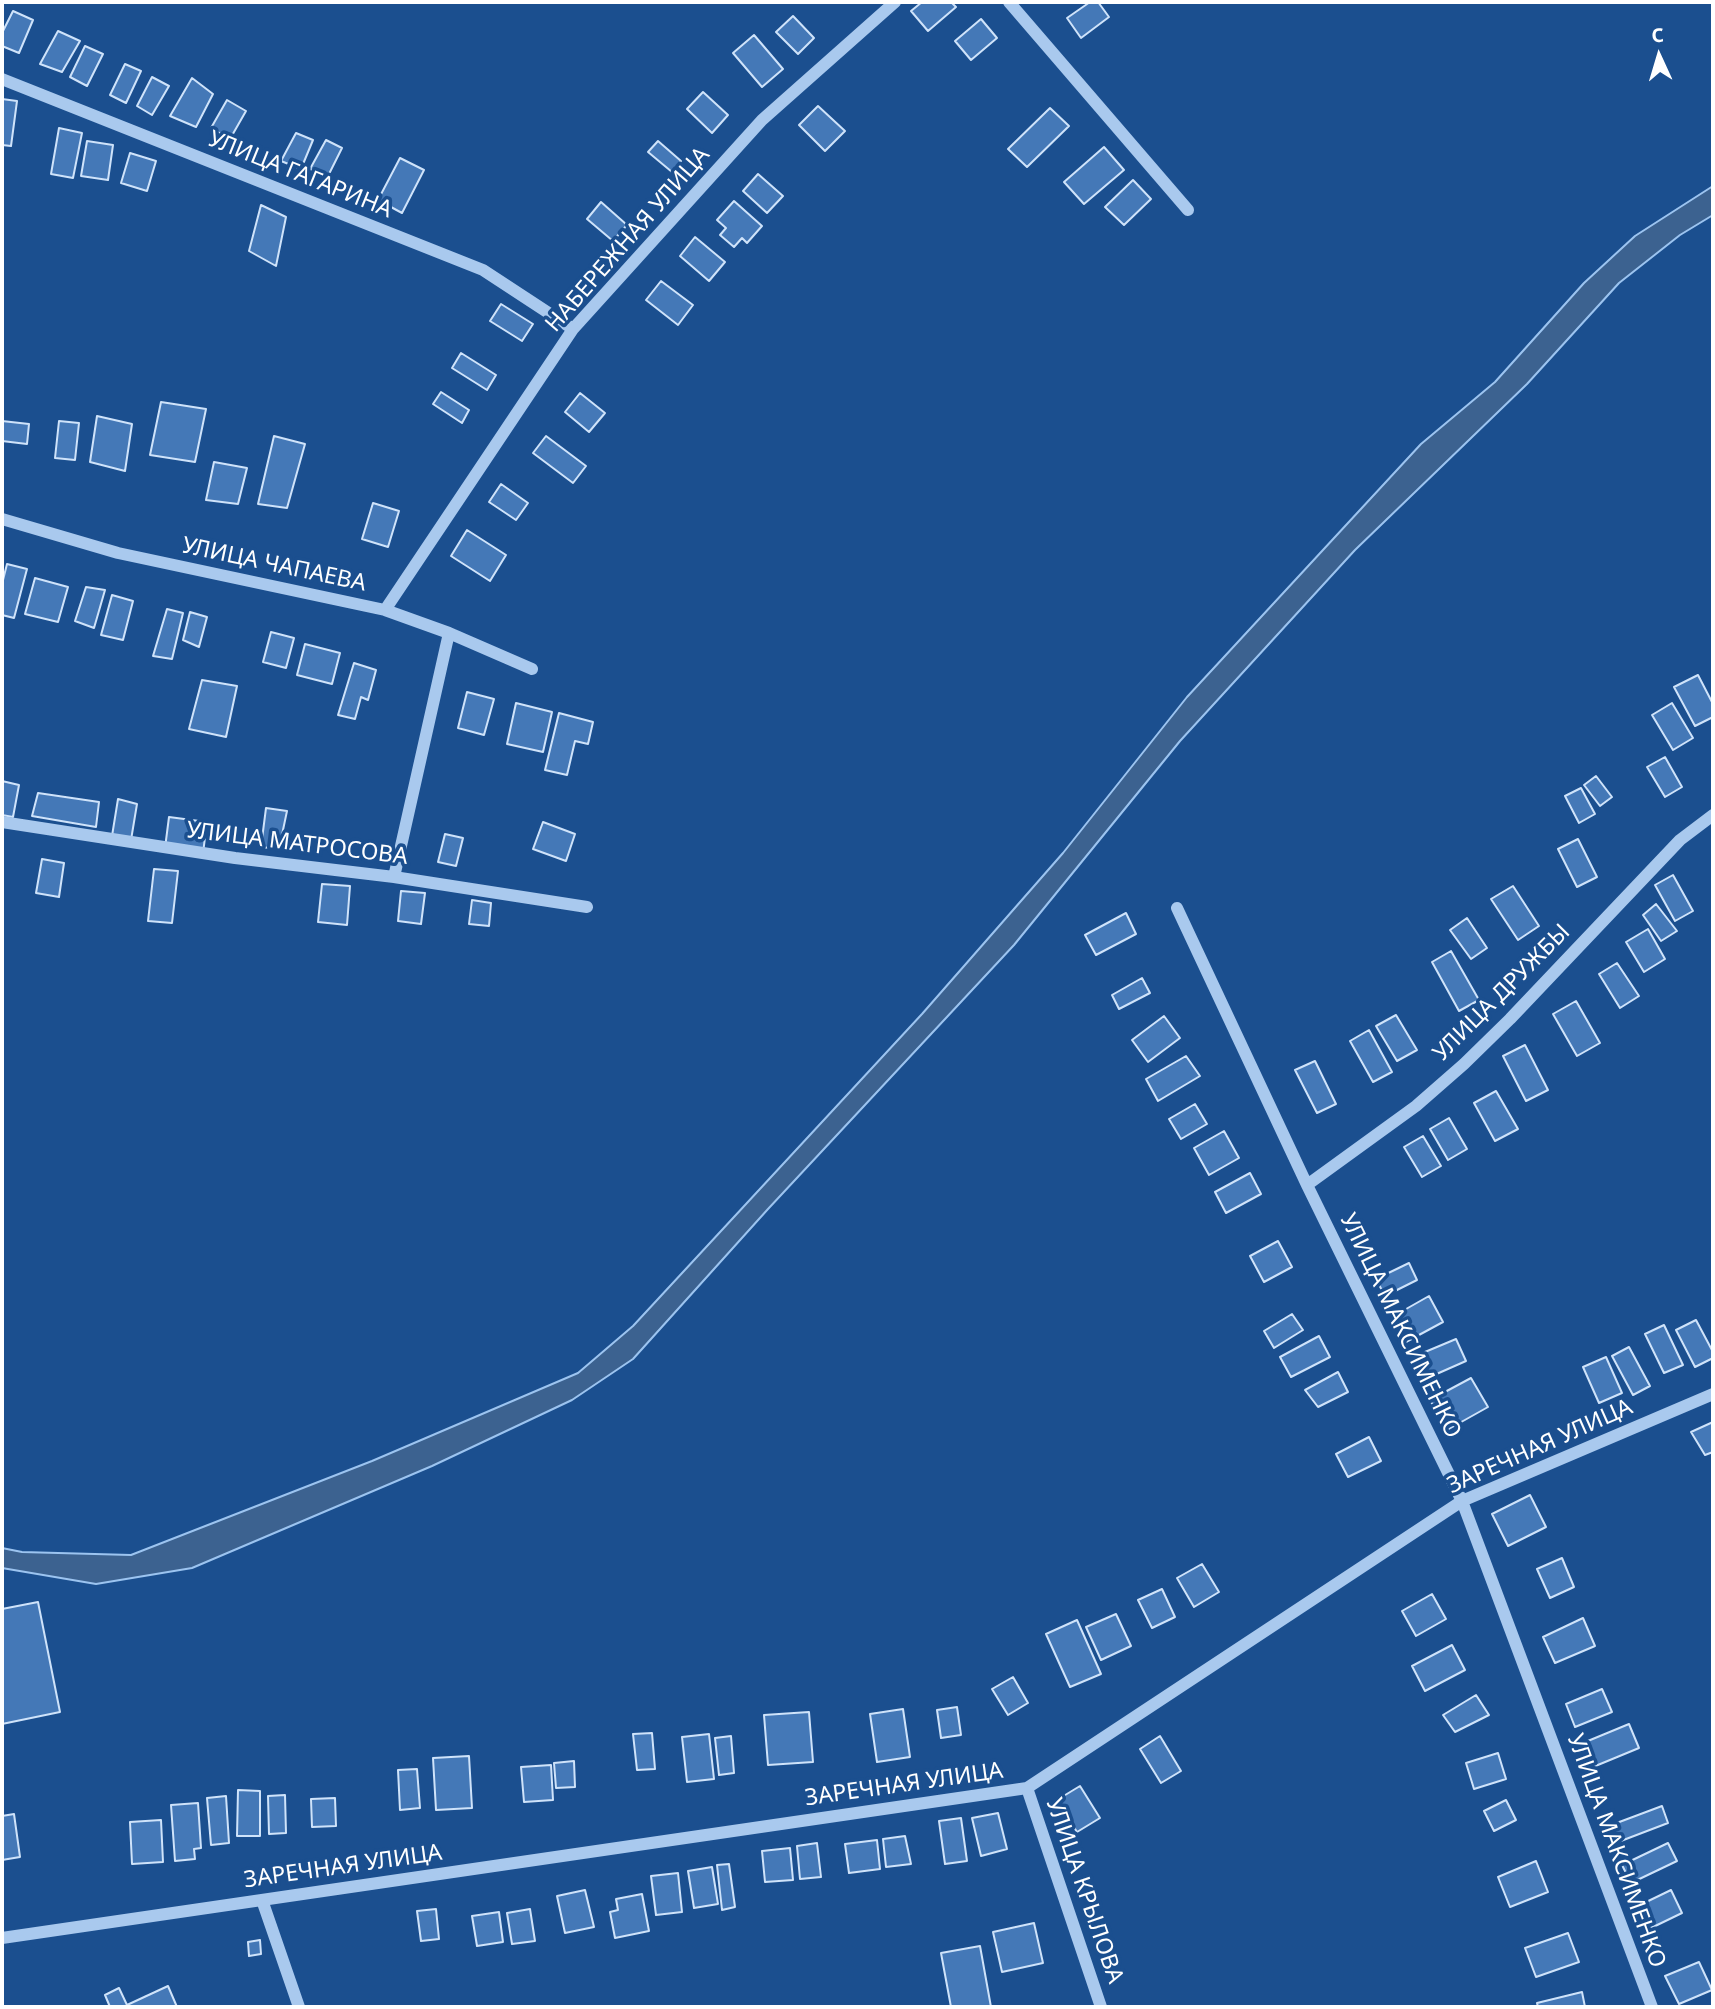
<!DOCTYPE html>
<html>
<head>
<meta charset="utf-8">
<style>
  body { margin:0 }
  #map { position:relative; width:1715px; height:2009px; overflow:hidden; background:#1b4f8f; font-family:"Noto Sans",sans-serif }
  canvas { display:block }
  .frame { position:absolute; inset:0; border:4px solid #fff; pointer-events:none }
  .north { position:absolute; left:1624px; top:21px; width:70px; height:70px; -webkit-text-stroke:5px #1b4f8f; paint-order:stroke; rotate:356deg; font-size:19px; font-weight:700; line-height:28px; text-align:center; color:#fff }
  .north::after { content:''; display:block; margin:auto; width:24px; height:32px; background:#fff; clip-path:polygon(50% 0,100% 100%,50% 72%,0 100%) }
</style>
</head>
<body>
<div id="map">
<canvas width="1715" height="2009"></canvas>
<div class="frame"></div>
<div class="north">С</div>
</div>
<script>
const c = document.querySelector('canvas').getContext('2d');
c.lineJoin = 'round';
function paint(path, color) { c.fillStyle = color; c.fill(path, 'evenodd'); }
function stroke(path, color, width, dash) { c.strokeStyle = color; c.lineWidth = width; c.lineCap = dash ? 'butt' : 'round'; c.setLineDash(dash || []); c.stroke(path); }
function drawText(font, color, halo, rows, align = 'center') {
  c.font = font + ' "Noto Sans",sans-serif'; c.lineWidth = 7; c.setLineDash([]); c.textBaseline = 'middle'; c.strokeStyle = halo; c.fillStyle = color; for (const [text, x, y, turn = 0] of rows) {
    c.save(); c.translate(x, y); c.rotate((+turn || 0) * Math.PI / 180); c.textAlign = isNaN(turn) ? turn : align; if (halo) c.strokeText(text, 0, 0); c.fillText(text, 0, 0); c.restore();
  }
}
const water = new Path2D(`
  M1713 186V215L1680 235 1619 283 1527 384 1355 550 1180 741 1014 945 768 1209 633 1359 572 1400 432 1466 192 1568 96 1584 2 1568V1548L22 1552 131 1555 372 1461 578 1373 633 1326 922 1014 1063 853 1187 697 1421 444 1495 382 1584 283 1635 236Z`);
const building = new Path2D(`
  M922 2H951L956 7 928 31 911 11Z
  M1090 2H1098L1109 17 1081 38 1067 18Z
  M13 11 33 20 19 53 2 46V33Z
  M793 16 814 38 798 54 776 32Z
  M981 19 997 38 971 60 955 41Z
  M58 31 80 41 62 72 40 64Z
  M754 35 783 69 762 87 733 53Z
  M85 46 103 54 87 86 70 77Z
  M125 64 141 71 126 103 110 95Z
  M152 77 169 86 152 115 137 106Z
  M192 78 213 94 196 127 170 116Z
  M703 92 728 115 712 133 687 109Z
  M2 99 17 101 11 146 2 145Z
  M227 100 246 111 230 139 211 128Z
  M818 106 845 131 825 151 799 125Z
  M1050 108 1069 126 1027 167 1008 149Z
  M59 128 82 133 73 178 51 174Z
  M296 133 313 140 301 169 281 161Z
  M326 140 342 148 328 176 310 169Z
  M87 141 113 145 108 180 81 176Z
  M658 141 681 161 672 172 648 152Z
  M1104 147 1124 170 1084 204 1064 182Z
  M130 153 156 161 147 191 121 183Z
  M400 158 424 170 402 213 378 200Z
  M758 174 783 196 767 213 743 191Z
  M1133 180 1151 199 1124 225 1105 207Z
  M734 201 762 226 747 243 742 238 734 247 720 235 726 228 717 220Z
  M601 202 627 225 613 241 587 219Z
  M261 205 286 217 276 266 249 251Z
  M695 237 725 262 709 281 680 256Z
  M661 281 693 305 678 325 646 300Z
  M501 304 533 324 522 341 490 321Z
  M461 353 496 375 487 390 452 368Z
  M441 392 469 410 462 423 433 404Z
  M580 393 605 413 589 432 565 412Z
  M161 402 206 409 195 462 150 455Z
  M97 416 132 424 125 471 90 462Z
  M2 421 29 424 27 444 2 441Z
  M59 421 79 423 75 460 55 458Z
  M274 436 305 444 287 508 258 504Z
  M546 436 586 466 573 483 533 453Z
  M214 462 247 468 238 504 206 500Z
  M501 484 528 503 516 520 489 502Z
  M373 503 399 511 388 547 362 539Z
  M467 530 506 555 490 581 451 556Z
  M7 564 27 569 14 618 2 615V584Z
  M35 578 68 587 58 622 25 614Z
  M86 587 105 590 94 628 75 621Z
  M112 595 133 601 123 640 101 635Z
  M167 609 183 613 172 659 153 656Z
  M190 612 207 617 199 647 183 640Z
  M271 632 294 638 286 668 263 662Z
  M305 644 340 653 332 684 297 675Z
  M354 663 376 670 368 700 361 697 355 719 338 715Z
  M1698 675 1713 704V717L1695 726 1674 687Z
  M202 680 237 686 226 737 189 729Z
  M467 692 494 699 484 735 458 728Z
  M516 703 552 712 543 752 507 744Z
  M1672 703 1693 738 1673 750 1652 715Z
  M559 713 593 722 588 744 575 741 567 775 545 770Z
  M1665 757 1682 787 1665 797 1647 767Z
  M1596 776 1612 797 1600 806 1584 785Z
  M2 781 19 785 13 817 2 815Z
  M1581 788 1595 814 1579 823 1565 796Z
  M38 793 99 802 96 827 32 816Z
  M118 799 137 804 131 840 112 836Z
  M266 808 287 811 279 849 261 847Z
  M169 817 207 822 203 853 165 848Z
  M543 822 575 834 566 861 533 849Z
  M445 834 463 838 456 866 438 862Z
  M1578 839 1597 877 1577 887 1558 849Z
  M42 859 64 863 59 897 36 893Z
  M154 869 178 871 172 923 148 921Z
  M1673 875 1693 911 1675 921 1655 885Z
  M322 884 350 886 347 925 318 922Z
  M1513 886 1539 926 1518 940 1491 899Z
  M401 891 425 893 421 924 398 921Z
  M472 900 491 903 489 926 469 924Z
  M1656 904 1677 931 1661 941 1643 915Z
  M1126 913 1136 934 1096 955 1085 935Z
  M1467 918 1487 948 1471 959 1450 930Z
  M1648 929 1665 959 1644 972 1626 942Z
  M1451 951 1479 1000 1459 1011 1432 962Z
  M1617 963 1639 996 1620 1008 1599 974Z
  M1142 978 1150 993 1119 1009 1112 995Z
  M1576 1001 1600 1043 1577 1056 1553 1014Z
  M1396 1015 1417 1050 1397 1061 1376 1026Z
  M1164 1016 1180 1038 1148 1062 1132 1040Z
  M1369 1030 1392 1072 1373 1082 1350 1041Z
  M1525 1045 1548 1090 1526 1101 1503 1056Z
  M1186 1056 1200 1076 1158 1101 1146 1079Z
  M1315 1061 1336 1104 1317 1113 1295 1070Z
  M1496 1091 1518 1129 1495 1141 1474 1103Z
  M1195 1104 1207 1124 1181 1139 1169 1119Z
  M1449 1118 1467 1149 1448 1160 1430 1129Z
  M1224 1131 1239 1158 1209 1175 1194 1148Z
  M1423 1136 1441 1166 1422 1177 1404 1147Z
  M1250 1173 1261 1194 1226 1213 1215 1192Z
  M1278 1241 1292 1267 1264 1282 1250 1256Z
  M1409 1263 1417 1280 1385 1296 1376 1279Z
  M1429 1296 1443 1322 1406 1342 1392 1317Z
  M1292 1314 1303 1330 1274 1348 1264 1331Z
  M1696 1320 1713 1352V1358L1695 1367 1676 1330Z
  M1664 1325 1683 1365 1664 1373 1645 1334Z
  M1319 1336 1330 1357 1291 1377 1280 1357Z
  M1456 1339 1466 1361 1423 1380 1413 1357Z
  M1629 1347 1650 1386 1633 1395 1612 1356Z
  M1606 1357 1622 1393 1599 1403 1583 1367Z
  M1338 1372 1348 1392 1318 1407 1305 1390Z
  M1471 1378 1488 1407 1447 1430 1430 1400Z
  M1713 1422V1452L1705 1455 1691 1432Z
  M1369 1437 1381 1461 1348 1477 1336 1454Z
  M1530 1495 1546 1527 1508 1546 1492 1514Z
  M1562 1558 1574 1587 1550 1598 1537 1569Z
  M1202 1564 1219 1592 1194 1607 1177 1578Z
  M1162 1589 1175 1617 1152 1628 1138 1600Z
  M1432 1594 1446 1619 1416 1636 1402 1611Z
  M38 1602 60 1712 2 1724V1609Z
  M1116 1614 1131 1646 1101 1660 1086 1627Z
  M1583 1618 1595 1646 1555 1663 1543 1637Z
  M1077 1620 1101 1674 1070 1687 1046 1634Z
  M1452 1645 1465 1670 1425 1691 1412 1666Z
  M1013 1677 1028 1703 1008 1715 992 1689Z
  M1602 1689 1612 1712 1575 1727 1566 1704Z
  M1476 1695 1489 1715 1455 1732 1443 1715Z
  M957 1707 961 1735 941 1738 937 1710Z
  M903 1709 910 1757 877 1762 870 1714Z
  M809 1712 813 1762 768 1765 764 1715Z
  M1629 1724 1639 1748 1593 1767 1583 1743Z
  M652 1733 655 1769 637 1770 633 1734Z
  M709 1734 714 1779 687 1782 682 1737Z
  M731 1736 734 1773 719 1775 715 1738Z
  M1160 1736 1181 1771 1161 1783 1140 1749Z
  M1498 1753 1506 1779 1474 1789 1466 1763Z
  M469 1756 472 1808 436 1810 433 1758Z
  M574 1761 575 1787 556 1788 554 1763Z
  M551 1765 553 1800 524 1802 521 1767Z
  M417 1769 420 1808 400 1810 398 1770Z
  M1080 1786 1100 1818 1077 1832 1057 1800Z
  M238 1790 260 1791V1836H237Z
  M285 1795 286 1833 269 1834 268 1796Z
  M226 1796 229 1843 211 1845 207 1798Z
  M335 1798 336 1826 312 1827 311 1799Z
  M1506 1800 1516 1820 1494 1831 1484 1811Z
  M198 1803 201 1848 194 1849 195 1859 175 1861 171 1805Z
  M1662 1806 1668 1823 1613 1844 1606 1827Z
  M998 1813 1007 1849 981 1856 972 1818Z
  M14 1814 20 1857 2 1860V1816Z
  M961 1818 967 1861 945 1864 939 1821Z
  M161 1820 163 1862 132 1864 130 1822Z
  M905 1836 911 1864 886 1867 883 1839Z
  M877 1840 880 1869 849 1873 845 1844Z
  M817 1843 821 1877 800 1879 797 1846Z
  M1668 1843 1677 1861 1631 1883 1622 1865Z
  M790 1848 793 1880 765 1882 762 1851Z
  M1536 1861 1548 1892 1510 1907 1498 1877Z
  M729 1864 735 1907 722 1910 717 1865Z
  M712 1867 718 1904 694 1908 688 1871Z
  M678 1873 682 1912 656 1915 651 1876Z
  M585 1890 594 1927 565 1933 557 1896Z
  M1671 1890 1682 1913 1649 1929 1638 1906Z
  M642 1894 649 1931 615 1938 610 1912 618 1910 616 1899Z
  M436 1909 439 1939 421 1941 417 1911Z
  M530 1909 535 1941 512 1944 507 1913Z
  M499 1912 503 1942 477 1946 472 1916Z
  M1034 1923 1043 1963 1002 1972 993 1932Z
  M1568 1933 1579 1962 1536 1977 1525 1948Z
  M260 1940 261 1954 249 1956 248 1942Z
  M980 1946 991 2007H951L941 1953Z
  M1699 1962 1712 1990 1679 2004 1665 1976Z
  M168 1986 177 2007H110L105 1995 119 1988 127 2005Z
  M1582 1992 1585 2007H1538L1537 2003Z`);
const minor = new Path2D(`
  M1009 2 1188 210
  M2 79 483 270 573 329
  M2 519 118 553 385 610 449 633 532 669
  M385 610 573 329 762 120 895 2
  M2 822 235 858 394 877 587 907
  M394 877 449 633
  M1177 908 1307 1185 1462 1501 1652 2007
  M1307 1185 1416 1106 1464 1064 1510 1019 1680 840 1713 815
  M1027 1788 1101 2007
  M262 1900 299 2007
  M2 1938 1027 1788 1462 1501 1713 1394`);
const streetNames = [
  ["УЛИЦА ГАГАРИНА",300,175,22],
  ["НАБЕРЕЖНАЯ УЛИЦА",628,240,-49],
  ["УЛИЦА ЧАПАЕВА",274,565,12],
  ["УЛИЦА МАТРОСОВА",297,844,7],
  ["УЛИЦА ДРУЖБЫ",1502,993,-45],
  ["УЛИЦА МАКСИМЕНКО",1400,1326,64],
  ["ЗАРЕЧНАЯ УЛИЦА",1540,1447,-24],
  ["ЗАРЕЧНАЯ УЛИЦА",904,1785,-8],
  ["УЛИЦА МАКСИМЕНКО",1616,1851,70],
  ["ЗАРЕЧНАЯ УЛИЦА",343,1867,-8],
  ["УЛИЦА КРЫЛОВА",1084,1891,71]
];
paint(water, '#3c6290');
stroke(water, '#9cc4f0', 2);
paint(building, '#4478b7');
stroke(building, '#cfe3fa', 2);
stroke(minor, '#a9c9ee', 12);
drawText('23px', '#fff', '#1b4f8f', streetNames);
</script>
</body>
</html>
